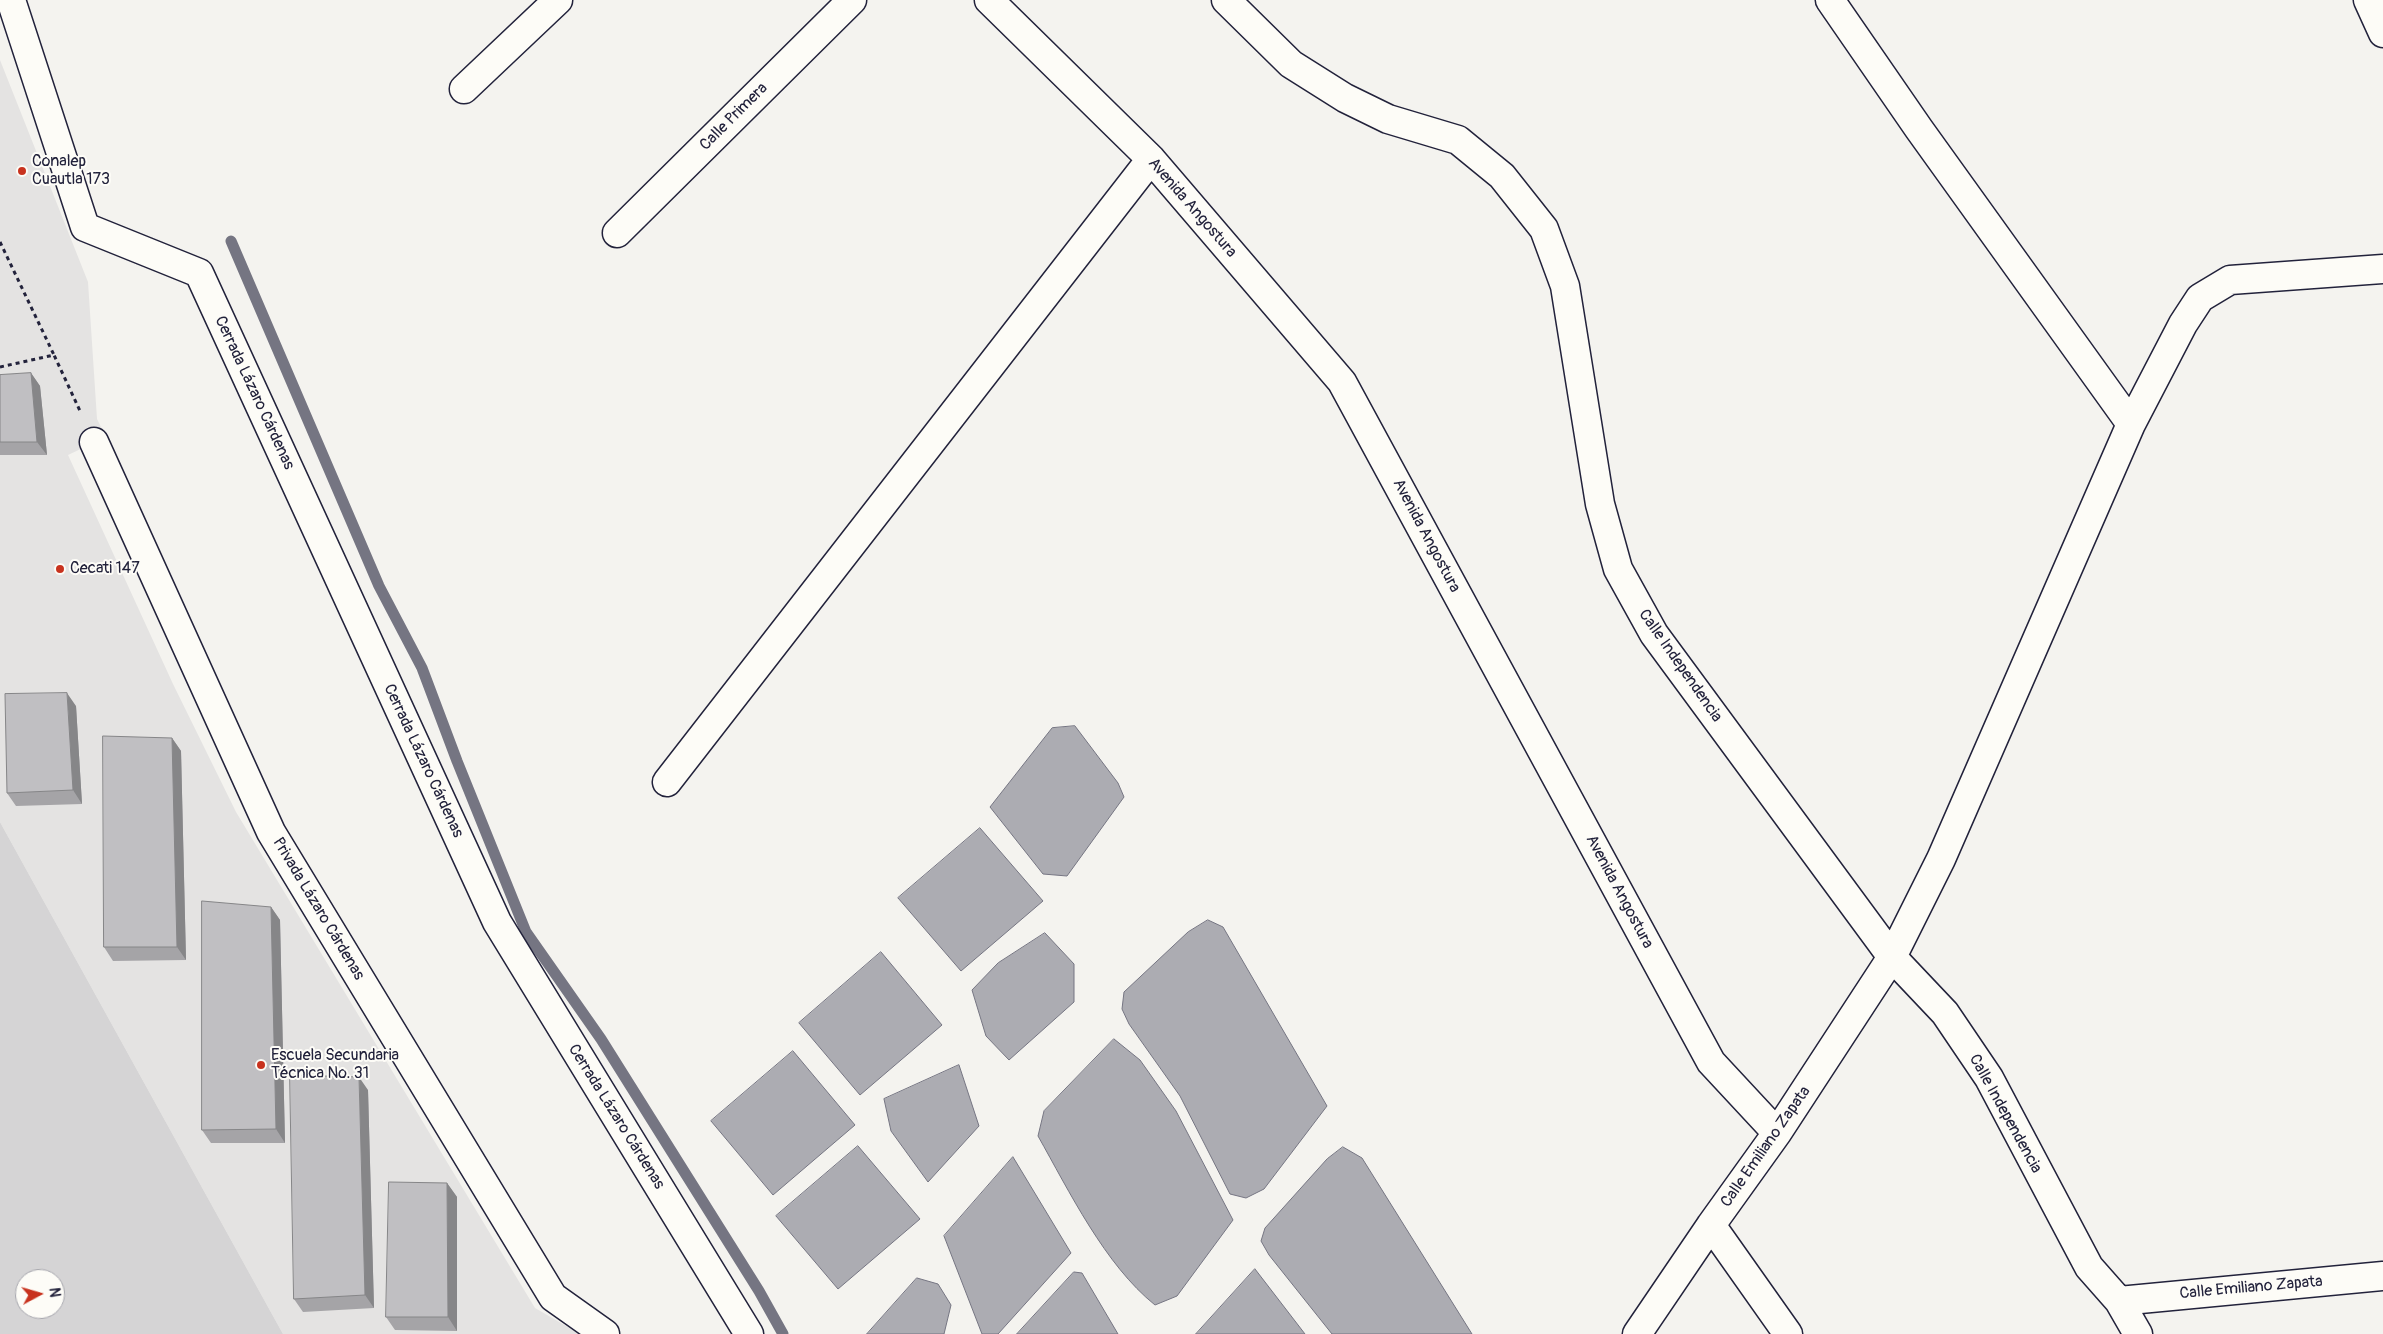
<!DOCTYPE html>
<html>
<head>
<meta charset="utf-8">
<style>
  body { margin:0 }
  #map { position:relative; width:2383px; height:1334px; overflow:hidden; background:#f4f3ef; font-family:Pangolin,sans-serif }
  canvas { display:block }
  .north { position:absolute; left:15px; top:1269px; width:50px; height:50px; box-sizing:border-box; background:#fdfcf7; border:1px solid #a5a5ac; border-radius:50%; rotate:84deg; font-size:14px; font-weight:700; line-height:20px; text-align:center; color:#22223b }
  .north::after { content:''; display:block; margin:auto; width:18px; height:22px; background:#c8321e; clip-path:polygon(50% 0,100% 100%,50% 72%,0 100%) }
</style>
</head>
<body>
<div id="map">
<canvas width="2383" height="1334"></canvas>
<div class="north">N</div>
</div>
<script>
const c = document.querySelector('canvas').getContext('2d');
c.lineJoin = 'round';
function paint(path, color) { c.fillStyle = color; c.fill(path, 'evenodd'); }
function stroke(path, color, width, dash) { c.strokeStyle = color; c.lineWidth = width; c.lineCap = dash ? 'butt' : 'round'; c.setLineDash(dash || []); c.stroke(path); }
function drawText(font, color, halo, rows, align = 'center') {
  c.font = font + ' Pangolin,sans-serif'; c.lineWidth = 4; c.setLineDash([]); c.textBaseline = 'middle'; c.strokeStyle = halo; c.fillStyle = color; for (const [text, x, y, turn = 0] of rows) {
    c.save(); c.translate(x, y); c.rotate((+turn || 0) * Math.PI / 180); c.textAlign = isNaN(turn) ? turn : align; if (halo) c.strokeText(text, 0, 0); c.fillText(text, 0, 0); c.restore();
  }
}
const built = new Path2D(`
  M0 60 88 282 97 419 106 437 68 455 173 684 236 812 535 1308 580 1334H283L0 822Z`);
const green = new Path2D(`
  M0 822 283 1334H0ZM25 1279H55V1309H25Z`);
const water = new Path2D(`
  M1075 726 1118 783 1124 797 1067 876 1043 874 990 807 1052 728Z
  M980 828 1043 901 961 971 898 898Z
  M1208 920 1223 927 1327 1106 1264 1189 1246 1198 1230 1194 1180 1096 1129 1024 1122 1009 1124 992 1188 932Z
  M1045 933 1074 964V1002L1009 1060 986 1036 972 990 998 963Z
  M881 952 942 1025 860 1095 799 1023Z
  M1114 1039 1140 1060 1176 1111 1233 1220 1177 1296 1155 1305C1105 1265 1069 1191 1038 1136L1044 1111Z
  M793 1051 855 1125 773 1195 711 1121Z
  M959 1065 979 1126 928 1182 891 1131 884 1099Z
  M858 1146 920 1219 838 1289 776 1216Z
  M1343 1147 1362 1158 1472 1334H1332L1269 1255 1261 1241 1265 1228 1327 1159Z
  M1013 1157 1071 1253 998 1334H982L944 1236Z
  M1255 1269 1305 1334H1196Z
  M1074 1272 1082 1273 1118 1334H1017Z
  M917 1278 938 1284 951 1305 944 1334H867Z`);
const stream = new Path2D(`
  M231 241 379 586 422 668 457 761 526 932 601 1039 759 1291 783 1334`);
const path = new Path2D(`
  M0 242 54 355
  M0 367 54 355 81 413`);
const minor = new Path2D(`
  M11 0 85 227 199 273 497 922 749 1334
  M989 0 1151 159 1342 382 1711 1062 1777 1133
  M1226 0 1291 64 1345 98 1388 119 1458 140 1502 176 1544 229 1565 286 1600 504 1618 569 1654 634 1892 957 1945 1013 1989 1078 2089 1267 2119 1301 2138 1334
  M1830 0 1919 129 2131 424
  M2368 0 2383 33
  M464 89 558 0
  M617 233 852 0
  M94 442 271 832 553 1297 605 1334
  M667 782 1151 159
  M1711 1225 1788 1334
  M2119 1301 2383 1276
  M1637 1334 1711 1225 1777 1133 1892 957 1941 859 2131 424 2183 324 2200 298 2230 280 2383 269`);
const wall = new Path2D(`
  M31 373 40 386 47 455H0V375Z
  M76 706 82 804 16 806 7 793Z
  M172 738 181 751 186 960 113 961 104 947Z
  M271 907 280 920 285 1143H211L202 1130Z
  M368 1090 374 1308 303 1312 294 1299Z
  M447 1183 457 1197V1331L395 1330 386 1317Z`);
const shadedWall = new Path2D(`
  M31 373 40 386 47 455 37 442Z
  M67 693 76 706 82 804 73 790Z
  M172 738 181 751 186 960 177 947Z
  M271 907 280 920 285 1143 276 1129Z
  M359 1077 368 1090 374 1308 365 1295Z
  M447 1183 457 1197V1331L448 1317Z`);
const building = new Path2D(`
  M31 373 37 442H0V375Z
  M67 693 73 790 7 793 5 694Z
  M103 736 172 738 177 947H104Z
  M202 901 271 907 276 1129 202 1130Z
  M290 1075 359 1077 365 1295 294 1299Z
  M389 1182 447 1183 448 1317H386Z`);
const markers = [
  [22,171,5,"#c8321e"],
  [60,569,5,"#c8321e"],
  [261,1065,5,"#c8321e"]
];
const streetNames = [
  ["Calle Primera",734,117,-45],
  ["Avenida Angostura",1192,208,49],
  ["Cerrada Lázaro Cárdenas",254,393,65],
  ["Avenida Angostura",1426,536,62],
  ["Calle Independencia",1680,666,55],
  ["Cerrada Lázaro Cárdenas",423,761,65],
  ["Avenida Angostura",1619,892,62],
  ["Privada Lázaro Cárdenas",318,909,59],
  ["Calle Independencia",2005,1114,61],
  ["Cerrada Lázaro Cárdenas",616,1117,58],
  ["Calle Emiliano Zapata",1766,1147,-55],
  ["Calle Emiliano Zapata",2251,1288,-5]
];
const poiNames = [
  ["Conalep",32,162],
  ["Cuautla 173",32,180],
  ["Cecati 147",70,569],
  ["Escuela Secundaria",271,1056],
  ["Técnica No. 31",271,1074]
];
paint(built, '#e4e3e2');
paint(green, '#d5d4d5');
paint(water, '#acacb2');
stroke(water, '#757582', 1);
stroke(stream, '#757582', 11);
stroke(minor, '#22223b', 31);
stroke(path, '#22223b', 3, [4, 4]);
stroke(minor, '#fdfcf7', 28);
paint(wall, '#a5a4a7');
paint(shadedWall, '#868688');
paint(building, '#c0bfc2');
stroke(building, '#868688', 1);
for (const [x, y, r, color] of markers) { const dot = new Path2D(); dot.arc(x, y, r, 0, 2 * Math.PI); c.fillStyle = color; c.fill(dot); stroke(dot, '#fdfcf7', 2); }
drawText('16px', '#22223b', '#fdfcf7', streetNames);
drawText('16px', '#22223b', '#fdfcf7', poiNames, 'left');
</script>
</body>
</html>
